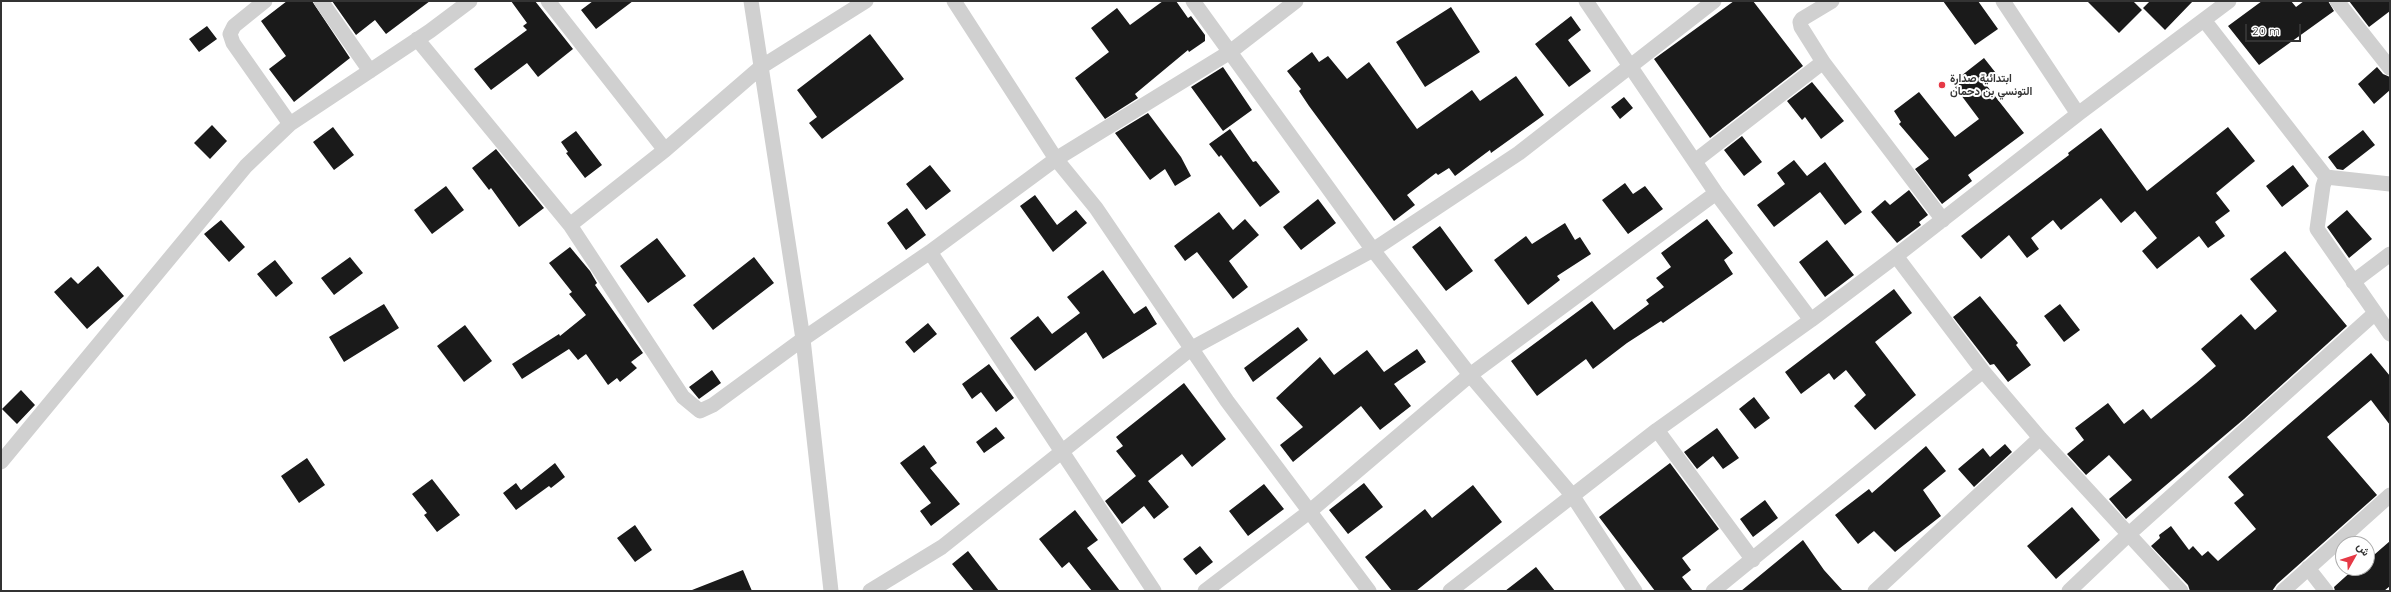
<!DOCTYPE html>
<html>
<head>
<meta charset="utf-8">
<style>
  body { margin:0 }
  #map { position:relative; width:2391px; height:592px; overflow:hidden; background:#fff; font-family:Quicksand,Vazirmatn,sans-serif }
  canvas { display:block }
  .frame { position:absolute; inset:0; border:2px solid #333; pointer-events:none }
  .north { position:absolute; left:2335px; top:536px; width:40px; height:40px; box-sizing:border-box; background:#fff; border:1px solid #adadad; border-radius:50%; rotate:51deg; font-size:11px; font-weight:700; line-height:16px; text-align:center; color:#333 }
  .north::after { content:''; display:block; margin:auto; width:14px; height:18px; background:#e63946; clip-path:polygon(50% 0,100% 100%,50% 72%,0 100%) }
  .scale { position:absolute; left:2245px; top:24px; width:56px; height:18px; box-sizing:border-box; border:2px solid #333; border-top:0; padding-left:5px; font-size:12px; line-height:14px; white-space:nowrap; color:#333; -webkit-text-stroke:3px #fff; paint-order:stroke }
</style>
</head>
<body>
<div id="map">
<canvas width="2391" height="592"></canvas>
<div class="frame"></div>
<div class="north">ش</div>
<div class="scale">20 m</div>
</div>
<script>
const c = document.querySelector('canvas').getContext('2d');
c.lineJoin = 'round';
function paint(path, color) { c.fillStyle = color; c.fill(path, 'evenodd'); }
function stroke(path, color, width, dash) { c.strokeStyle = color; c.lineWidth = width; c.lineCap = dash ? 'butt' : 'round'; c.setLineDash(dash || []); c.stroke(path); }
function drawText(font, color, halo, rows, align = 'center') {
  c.font = font + ' Quicksand,Vazirmatn,sans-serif'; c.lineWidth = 4; c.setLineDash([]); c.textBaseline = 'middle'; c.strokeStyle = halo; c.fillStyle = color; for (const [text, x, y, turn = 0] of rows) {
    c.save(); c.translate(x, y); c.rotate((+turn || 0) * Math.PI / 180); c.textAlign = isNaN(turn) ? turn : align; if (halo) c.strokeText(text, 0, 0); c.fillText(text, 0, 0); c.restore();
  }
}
const building = new Path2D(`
  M287 1H312L350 58 294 102 269 69 286 56 261 21Z
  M332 1H430L386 34 375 20 356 35Z
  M511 1H535L573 49 538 77 527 63 491 90 474 69 527 30 523 26 527 23Z
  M593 1H633L596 29 581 10Z
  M1163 1H1176L1188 18 1191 16 1205 35V41L1189 52 1188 50 1135 94 1138 98 1105 119 1075 78 1109 52 1091 28 1117 8 1130 25Z
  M1734 1H1753L1803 66 1710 138 1654 59Z
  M1943 1H1978L1998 29 1975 45Z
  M2087 1H2133L2142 10 2119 33Z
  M2150 1H2193L2165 30 2143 8Z
  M2262 1H2291L2296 7 2304 1H2328L2334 11 2259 65 2228 26Z
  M2349 1H2390V11L2369 27Z
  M1451 7 1480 52 1425 87 1396 42Z
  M1571 16 1581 30 1568 40 1591 71 1569 87 1535 44Z
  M207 26 217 39 199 52 189 39Z
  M870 34 904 79 822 139 809 123 817 117 797 90Z
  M1312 52 1319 62 1328 56 1347 79 1369 62 1417 129 1472 90 1480 101 1516 76 1544 115 1491 153 1490 150 1455 176 1449 168 1438 175 1436 173 1407 195 1415 205 1394 221 1309 106 1299 91 1301 89 1287 71Z
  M1984 58 1999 77 1987 86 2024 133 1968 175 1972 181 1942 204 1915 169 1929 159 1899 124 1901 122 1894 111 1919 92 1955 137 1979 119 1952 83Z
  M1223 67 1252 110 1223 131 1191 87Z
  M2377 67 2383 74 2390 77V90L2374 104 2358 84Z
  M1812 82 1844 121 1821 139 1805 117 1802 120 1787 101Z
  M1624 97 1633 108 1620 119 1611 107Z
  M1148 113 1181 157 1191 176 1175 186 1165 169 1150 180 1115 133Z
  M212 125 227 141 210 159 194 143Z
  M333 127 354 155 334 170 313 142Z
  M2228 127 2255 161 2216 193 2230 211 2215 222 2225 236 2208 248 2199 236 2157 269 2142 251 2157 238 2135 211 2121 223 2101 198 2061 230 2053 220 2031 238 2039 249 2027 258 2009 235 1981 259 1961 236 2069 155 2068 153 2101 128 2147 191Z
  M1230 129 1253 162 1256 161 1280 192 1260 207 1221 155 1219 157 1209 144Z
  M2363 130 2375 145 2343 170 2337 169 2328 157Z
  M576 131 602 165 585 178 566 153 568 152 561 142Z
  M1742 136 1762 162 1744 176 1724 150Z
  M496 149 544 208 519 227 491 188 489 190 472 168Z
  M1794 160 1807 176 1825 162 1862 212 1845 225 1820 192 1774 227 1757 205 1785 184 1777 173Z
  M930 165 951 191 926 210 906 184Z
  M2293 165 2309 186 2282 207 2266 186Z
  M1625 183 1633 194 1645 186 1663 209 1628 234 1602 200Z
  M446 186 464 210 432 234 414 210Z
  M1909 190 1928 215 1919 222 1921 225 1897 243 1871 212 1885 200 1890 205Z
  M1035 195 1057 225 1076 210 1087 223 1053 252 1020 206Z
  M1318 199 1336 223 1301 250 1283 227Z
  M907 208 926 235 906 250 887 223Z
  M2347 210 2372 239 2349 258 2327 227Z
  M1219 212 1233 230 1245 219 1259 235 1229 261 1248 287 1233 299 1197 252 1185 261 1174 246Z
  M1707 219 1733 253 1724 260 1733 274 1663 323 1661 321 1627 343 1593 369 1586 359 1537 396 1511 361 1592 301 1614 330 1649 304 1646 300 1664 287 1656 278 1671 267 1661 253Z
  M221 220 245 247 229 262 204 234Z
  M1565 223 1575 240 1580 237 1591 254 1557 276 1560 280 1528 305 1494 260 1526 236 1532 244Z
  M1440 226 1473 271 1446 291 1412 247Z
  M657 238 686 276 648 303 620 266Z
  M1827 240 1854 275 1825 297 1799 262Z
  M570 247 590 271 597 283 595 285 643 353 631 362 637 368 620 382 617 378 608 385 586 354 578 360 569 349 522 379 512 364 559 334 560 336 586 315 569 294 572 292 549 263Z
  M2285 251 2347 326 2244 419 2126 519 2109 499 2132 480 2109 455 2086 475 2067 454 2084 440 2075 428 2108 403 2124 424 2143 409 2151 419 2196 383 2216 366 2201 349 2241 314 2255 330 2277 311 2250 279Z
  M350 257 363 273 334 295 321 278Z
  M754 257 774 283 713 330 693 305Z
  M275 260 293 283 276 297 257 274Z
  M98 266 124 296 87 329 54 292 71 277 78 284Z
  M1103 270 1134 314 1146 306 1157 324 1103 359 1086 332 1035 371 1010 338 1038 316 1052 334 1080 313 1067 297Z
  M1894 289 1912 313 1875 342 1916 395 1875 430 1854 406 1866 395 1846 370 1834 380 1829 373 1801 394 1785 372Z
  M1980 296 2018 343 2016 345 2031 365 2008 382 1994 364 1990 365 1953 317Z
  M384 304 399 328 344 362 329 337Z
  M2060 304 2080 330 2064 342 2044 316Z
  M928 323 937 334 914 353 905 342Z
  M465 325 492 361 464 382 437 346Z
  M1298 327 1308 340 1253 382 1244 368Z
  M1417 349 1426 362 1394 384 1411 406 1380 430 1361 406 1293 462 1280 445 1303 427 1276 398 1320 357 1334 375 1367 350 1384 372Z
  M2371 353 2390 376V425L2371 400 2327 437 2377 495 2277 584 2272 591H2190L2188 585 2151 546 2160 538 2159 535 2171 526 2189 550 2193 546 2202 556 2208 551 2218 561 2256 529 2234 503 2244 495 2228 477Z
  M989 364 1014 398 996 412 981 392 972 399 962 384Z
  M712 370 721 383 699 399 689 387Z
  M1184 383 1226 439 1192 467 1182 454 1148 481 1169 507 1154 519 1144 506 1122 524 1105 501 1136 476 1116 451 1123 446 1116 437Z
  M21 390 35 405 17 424 2 409Z
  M1754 397 1770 418 1755 429 1739 409Z
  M996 427 1005 438 984 453 976 442Z
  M1717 428 1739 458 1723 469 1713 456 1697 469 1684 452Z
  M2005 444 2012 452 1974 487 1958 469 1983 448 1990 457Z
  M924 445 937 463 930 468 960 504 931 526 920 511 931 503 900 463Z
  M1926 446 1946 471 1923 490 1941 516 1895 552 1874 531 1858 544 1835 515 1869 489 1872 493Z
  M307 458 325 485 299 503 281 476Z
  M555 463 565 477 551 488 549 486 516 510 503 493 516 483 521 490Z
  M1670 463 1719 529 1682 558 1691 570 1682 577 1693 591H1655L1599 517Z
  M432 479 460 515 437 532 424 515 427 513 412 494Z
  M1364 483 1383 507 1348 534 1329 510Z
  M1264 484 1284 509 1248 536 1229 511Z
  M1473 485 1502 522 1416 591H1392L1365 557 1425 509 1432 518Z
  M1765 500 1778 518 1753 537 1740 519Z
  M2072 507 2100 540 2056 579 2027 546Z
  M1075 510 1098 540 1087 548 1120 591H1092L1069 562 1062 568 1039 539Z
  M635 525 652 550 635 562 617 538Z
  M1803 540 1824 570 1843 591H1741Z
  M2390 541V586L2384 591H2335L2334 587 2355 568H2367V561Z
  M1200 546 1213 562 1196 575 1183 559Z
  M968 551 999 591H974L952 564Z
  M1536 567 1555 591H1505Z
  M743 570 752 591H692V590Z`);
const minor = new Path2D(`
  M265 1 234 26 230 34 233 43 290 124
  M321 1 370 71
  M548 1 665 150
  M751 1 803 339 831 591
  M866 1 761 67 665 150 570 225 683 397 700 411 713 405 803 339 930 252 1056 159 1230 52 1296 1
  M954 1 1056 159 1096 208 1227 401 1369 591
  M1193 1 1373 250 1470 375 1572 495 1635 591
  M1586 1 1716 193 1811 320 1896 256
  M1832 1 1802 19 1800 22 1801 27 1823 62 1943 220
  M2003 1 2078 114 2229 1
  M2337 1 2390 68
  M2204 20 2326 177 2323 186 2317 229 2390 334
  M417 39 570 225
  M2078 114 1896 256 1983 371 2040 438 2181 591
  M1695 161 1823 62
  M2326 177 2390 184
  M930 252 1154 591
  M2353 282 2390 254
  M1657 430 1753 560
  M1 462 246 166 290 124 430 31 470 1
  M2308 568 2326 591
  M870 591 942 547 1192 348 1373 250 1519 153 1714 1
  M1205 591 1309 512 1470 375 1716 193
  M1450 591 1657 430 1811 320
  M1713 591 1983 371
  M1875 591 2040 438
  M2069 591 2129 534 2374 314
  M2283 591 2390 495`);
const markers = [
  [1942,85,4,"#e63946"]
];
const poiNames = [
  ["ابتدائية صدارة",1950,79],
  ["التونسي بن دحمان",1950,92]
];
paint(building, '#1a1a1a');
stroke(minor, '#d0d0d0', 15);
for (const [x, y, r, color] of markers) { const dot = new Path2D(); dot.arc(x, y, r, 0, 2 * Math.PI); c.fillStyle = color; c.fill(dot); stroke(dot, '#fff', 1.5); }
drawText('bold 11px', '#333', '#fff', poiNames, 'left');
</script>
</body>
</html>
